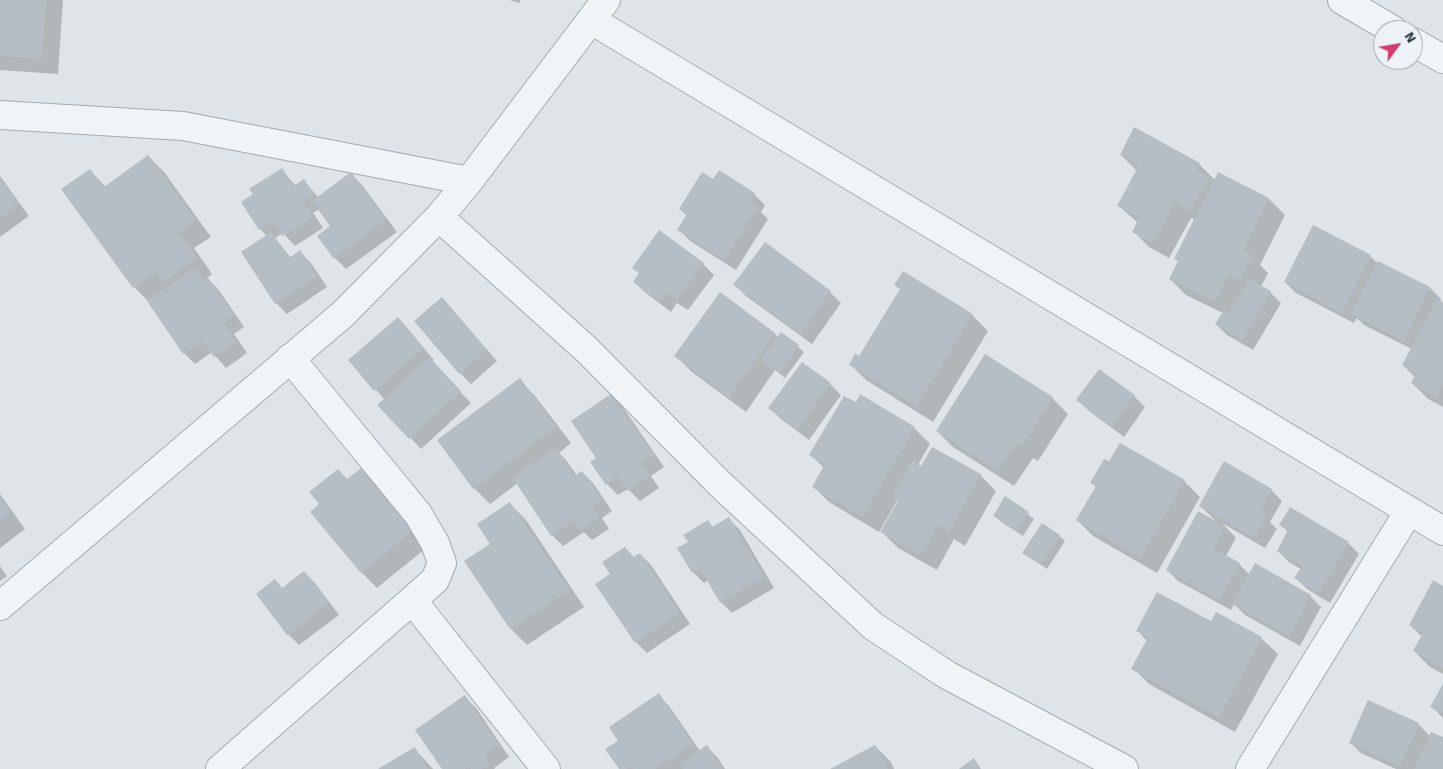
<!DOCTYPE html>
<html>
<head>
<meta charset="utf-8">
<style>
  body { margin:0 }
  #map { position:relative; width:1443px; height:769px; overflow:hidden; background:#dee4e8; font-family:Signika,sans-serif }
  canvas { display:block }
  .north { position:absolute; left:1373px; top:20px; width:50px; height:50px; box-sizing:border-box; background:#edf2f6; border:1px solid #9da6ad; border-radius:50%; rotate:58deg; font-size:14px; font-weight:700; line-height:20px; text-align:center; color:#263440 }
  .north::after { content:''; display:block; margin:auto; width:18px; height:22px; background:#d53a6f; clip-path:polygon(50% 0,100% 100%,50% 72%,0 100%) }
</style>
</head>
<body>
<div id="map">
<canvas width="1443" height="769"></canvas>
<div class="north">N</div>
</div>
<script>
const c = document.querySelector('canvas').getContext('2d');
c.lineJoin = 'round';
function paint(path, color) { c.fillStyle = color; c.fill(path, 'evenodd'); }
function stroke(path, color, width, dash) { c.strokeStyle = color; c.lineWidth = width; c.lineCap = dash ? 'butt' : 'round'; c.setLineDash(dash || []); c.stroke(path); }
const shadow = new Path2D(`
  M0 0H63L58 74 0 70Z
  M509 0H520V3Z
  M1121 155 1199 164 1215 180 1218 174 1269 199 1285 215 1260 265 1268 273 1261 287 1270 292 1281 303 1253 350 1227 335 1216 324 1223 313 1186 295 1170 279 1179 262 1195 220 1191 218 1169 258 1149 247 1133 231 1138 223 1119 206 1137 171Z
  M148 156 164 172 211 237 194 248 212 274 207 278 218 289 244 327 234 334 247 353 226 368 212 352 195 364 184 353 149 302 134 287 90 171 106 187Z
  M281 169 296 186 304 181 319 198 351 174 362 185 397 232 346 269 335 258 332 226 320 209 313 213 323 228 295 246 283 233 275 238 291 258 300 252 311 263 327 287 287 314 276 303 267 236 260 229 255 195Z
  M0 176 29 216 0 237Z
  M713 181 754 194 765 205 761 212 768 219 736 270 690 241 679 229 687 216 680 209Z
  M1313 227 1370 256 1378 264 1379 262 1430 288 1441 299 1440 301 1443 303V407L1428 399 1412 383 1415 377 1403 365 1412 349 1364 325 1357 318 1354 323 1296 293 1285 282Z
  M703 264 714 275 688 310 677 303 671 312 646 293 634 282 640 274 633 268Z
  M735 285 830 292 841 303 812 344 746 296Z
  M896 285 972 315 988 331 933 422 866 380 850 364 860 357 901 290Z
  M442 298 497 361 471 384 460 373Z
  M398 319 434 360 432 362 471 403 421 449 379 405 385 400 350 360Z
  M774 333 779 338 782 334 804 352 785 378 775 370 746 412 692 372 676 356Z
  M986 355 1052 398 1068 414 1038 461 1033 458 1014 486 953 447 937 431Z
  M519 380 535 396 571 443 559 453 566 460 577 476 582 472 593 483 612 511 602 518 609 529 592 540 584 532 563 546 552 535 518 483 490 504 474 488Z
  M830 384 841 395 809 440 781 419 770 408Z
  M611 395 622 406 664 467 651 476 659 488 640 501 628 489 618 495 607 484 592 462 597 459Z
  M1134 396 1145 407 1124 437 1089 411 1078 400Z
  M914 428 930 444 918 465 922 467 980 475 996 491 965 546 954 539 937 570 898 548 882 532 899 502 897 501 879 532 829 502 813 486 824 468 811 455Z
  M348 480 431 544 377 588 361 572Z
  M1184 481 1200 497 1157 573 1093 536 1077 520 1096 488 1092 483Z
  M1271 490 1282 501 1270 522 1277 529 1265 548 1222 523 1236 538 1226 556 1239 564 1250 575 1255 565 1310 596 1321 607 1300 646 1245 615 1234 604 1231 610 1178 581 1167 570 1216 521 1200 506Z
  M0 494 25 529 0 548Z
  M1005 498 1034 519 1023 536 1000 521 995 516Z
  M510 504 526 520 584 607 527 645 511 629 466 561 492 544Z
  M729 519 740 530 774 588 732 613 721 602 708 580 704 583 693 572 690 542 708 522 714 528Z
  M1281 525 1348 543 1359 554 1330 603 1307 589 1296 578 1301 569 1289 562 1278 551 1288 532Z
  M1059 536 1065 541 1047 569 1024 553Z
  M625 548 635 558 640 554 651 565 690 624 647 653 636 642 612 574Z
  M0 566 7 576 0 581Z
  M304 572 315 583 339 615 299 645 288 634 257 594 275 581 283 589Z
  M1443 587V674L1430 667 1414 651 1422 637 1410 625Z
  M1216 614 1261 638 1278 654 1235 732 1149 684 1133 668 1147 641 1138 631 1212 623Z
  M1443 686V718L1432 707Z
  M658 695 669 706 700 751 707 747 718 758 725 769H620V741Z
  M465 697 476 708 509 757 494 768 495 769H443Z
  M1418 724 1430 736 1443 739V769H1396L1361 753 1350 742Z
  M875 746 891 762 894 769H833Z
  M414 748 433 769H382Z`);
const building = new Path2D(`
  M0 0H46L42 59 0 56Z
  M1134 127 1200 163 1196 170 1209 177 1191 211 1175 202 1153 243 1132 232 1139 218 1117 206 1139 165 1120 155Z
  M148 155 196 220 179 232 197 258 164 282 156 271 133 288 61 189 90 169 104 187Z
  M282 168 294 186 304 179 314 194 303 201 313 217 283 236 273 221 259 230 241 202 253 194 249 189Z
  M719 170 755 193 749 202 758 207 724 260 677 230 687 214 679 209 702 172 713 179Z
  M351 172 386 220 334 259 317 236 330 226 312 201Z
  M1218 172 1269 198 1243 250 1253 256 1240 280 1229 274 1215 302 1169 279 1178 261 1174 259Z
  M0 178 19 204 0 218Z
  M1313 225 1371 255 1342 313 1284 282Z
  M659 230 704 263 677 300 666 293 660 302 633 282 639 273 632 268Z
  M271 232 289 258 300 250 317 276 275 304 241 252Z
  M765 242 831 291 801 334 733 285Z
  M1378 261 1430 287 1404 341 1351 314Z
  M195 268 203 280 207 276 234 315 223 322 237 342 214 357 202 341 183 354 147 301Z
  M903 271 973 314 916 406 849 365 855 353 859 356 900 289 894 285Z
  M1249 279 1271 291 1242 340 1215 324 1224 310 1229 313Z
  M720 292 775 333 729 397 674 356Z
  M442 297 487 350 459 374 414 321Z
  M1437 299 1443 302V384L1436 397 1411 383 1416 373 1402 365Z
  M398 317 424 348 374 391 348 360Z
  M781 332 799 345 779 373 761 360Z
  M985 354 1053 397 1022 446 1016 443 998 471 936 431Z
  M429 357 461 391 409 439 377 405Z
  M802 362 831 383 797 430 768 408Z
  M1099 369 1135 395 1112 427 1076 400Z
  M520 378 556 427 473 489 437 440Z
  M611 394 654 455 641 464 649 476 628 491 618 477 606 485 590 462 596 458 571 421Z
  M860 394 915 427 862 517 812 487 825 464 809 455 844 396 856 402Z
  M1120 443 1185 480 1140 558 1076 520 1096 486 1090 483 1104 459 1109 461Z
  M932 447 981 474 949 531 938 524 921 555 880 532 898 501 892 497 912 460 921 466Z
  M556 448 574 476 582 471 602 500 592 506 599 518 580 530 574 521 551 536 512 477Z
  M1224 461 1272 489 1259 512 1266 516 1254 538 1199 506Z
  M365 465 416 527 361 573 310 512 319 504 309 492 338 469 347 479Z
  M1005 496 1029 512 1017 531 993 516Z
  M0 498 10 513 0 520Z
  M510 502 569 590 510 629 464 561 490 544 477 524Z
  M1290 507 1349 542 1319 593 1294 578 1302 566 1277 551 1288 530 1279 525Z
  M1198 511 1225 526 1213 548 1240 563 1219 600 1166 570Z
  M729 517 764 577 720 603 700 568 692 573 677 548 688 542 683 535 708 520 712 527Z
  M1042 523 1060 535 1041 565 1022 553Z
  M625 547 633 557 640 553 680 613 635 643 595 584 610 574 602 562Z
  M1255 563 1311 595 1289 636 1232 604Z
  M304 571 329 603 287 635 256 594 275 579 282 588Z
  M1433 580 1443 586V668L1413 651 1423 633 1409 625Z
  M1157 592 1211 621 1216 612 1262 637 1219 717 1131 669 1148 637 1136 631Z
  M1443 684V714L1430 707Z
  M659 693 693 744 655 769H633L631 766 626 769H619L605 749 618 741 609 727Z
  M465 695 499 745 484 756 489 764 481 769H471L469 766 465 769H442L415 730Z
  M1368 700 1419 723 1400 766 1349 743Z
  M1431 732 1443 737V769H1414Z
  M707 745 722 769H683L679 764Z
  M875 745 888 769H830Z
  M415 747 428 769H378Z
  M974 758 981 769H959Z`);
const minor = new Path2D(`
  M1342 0 1393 30
  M591 20 1443 531
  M1413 42 1443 59
  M0 115 183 126 469 181
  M439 217 586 349 721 485 873 626 947 675 1124 769
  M412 600 546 769
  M0 606 343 314 439 217 469 181 606 0
  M220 769 435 580 442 563 435 543 418 514 290 358
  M1250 769 1409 511`);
paint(shadow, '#0003');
paint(building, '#b5bec5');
stroke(minor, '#a3acb2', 30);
stroke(minor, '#f1f4f6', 28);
</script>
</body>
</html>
